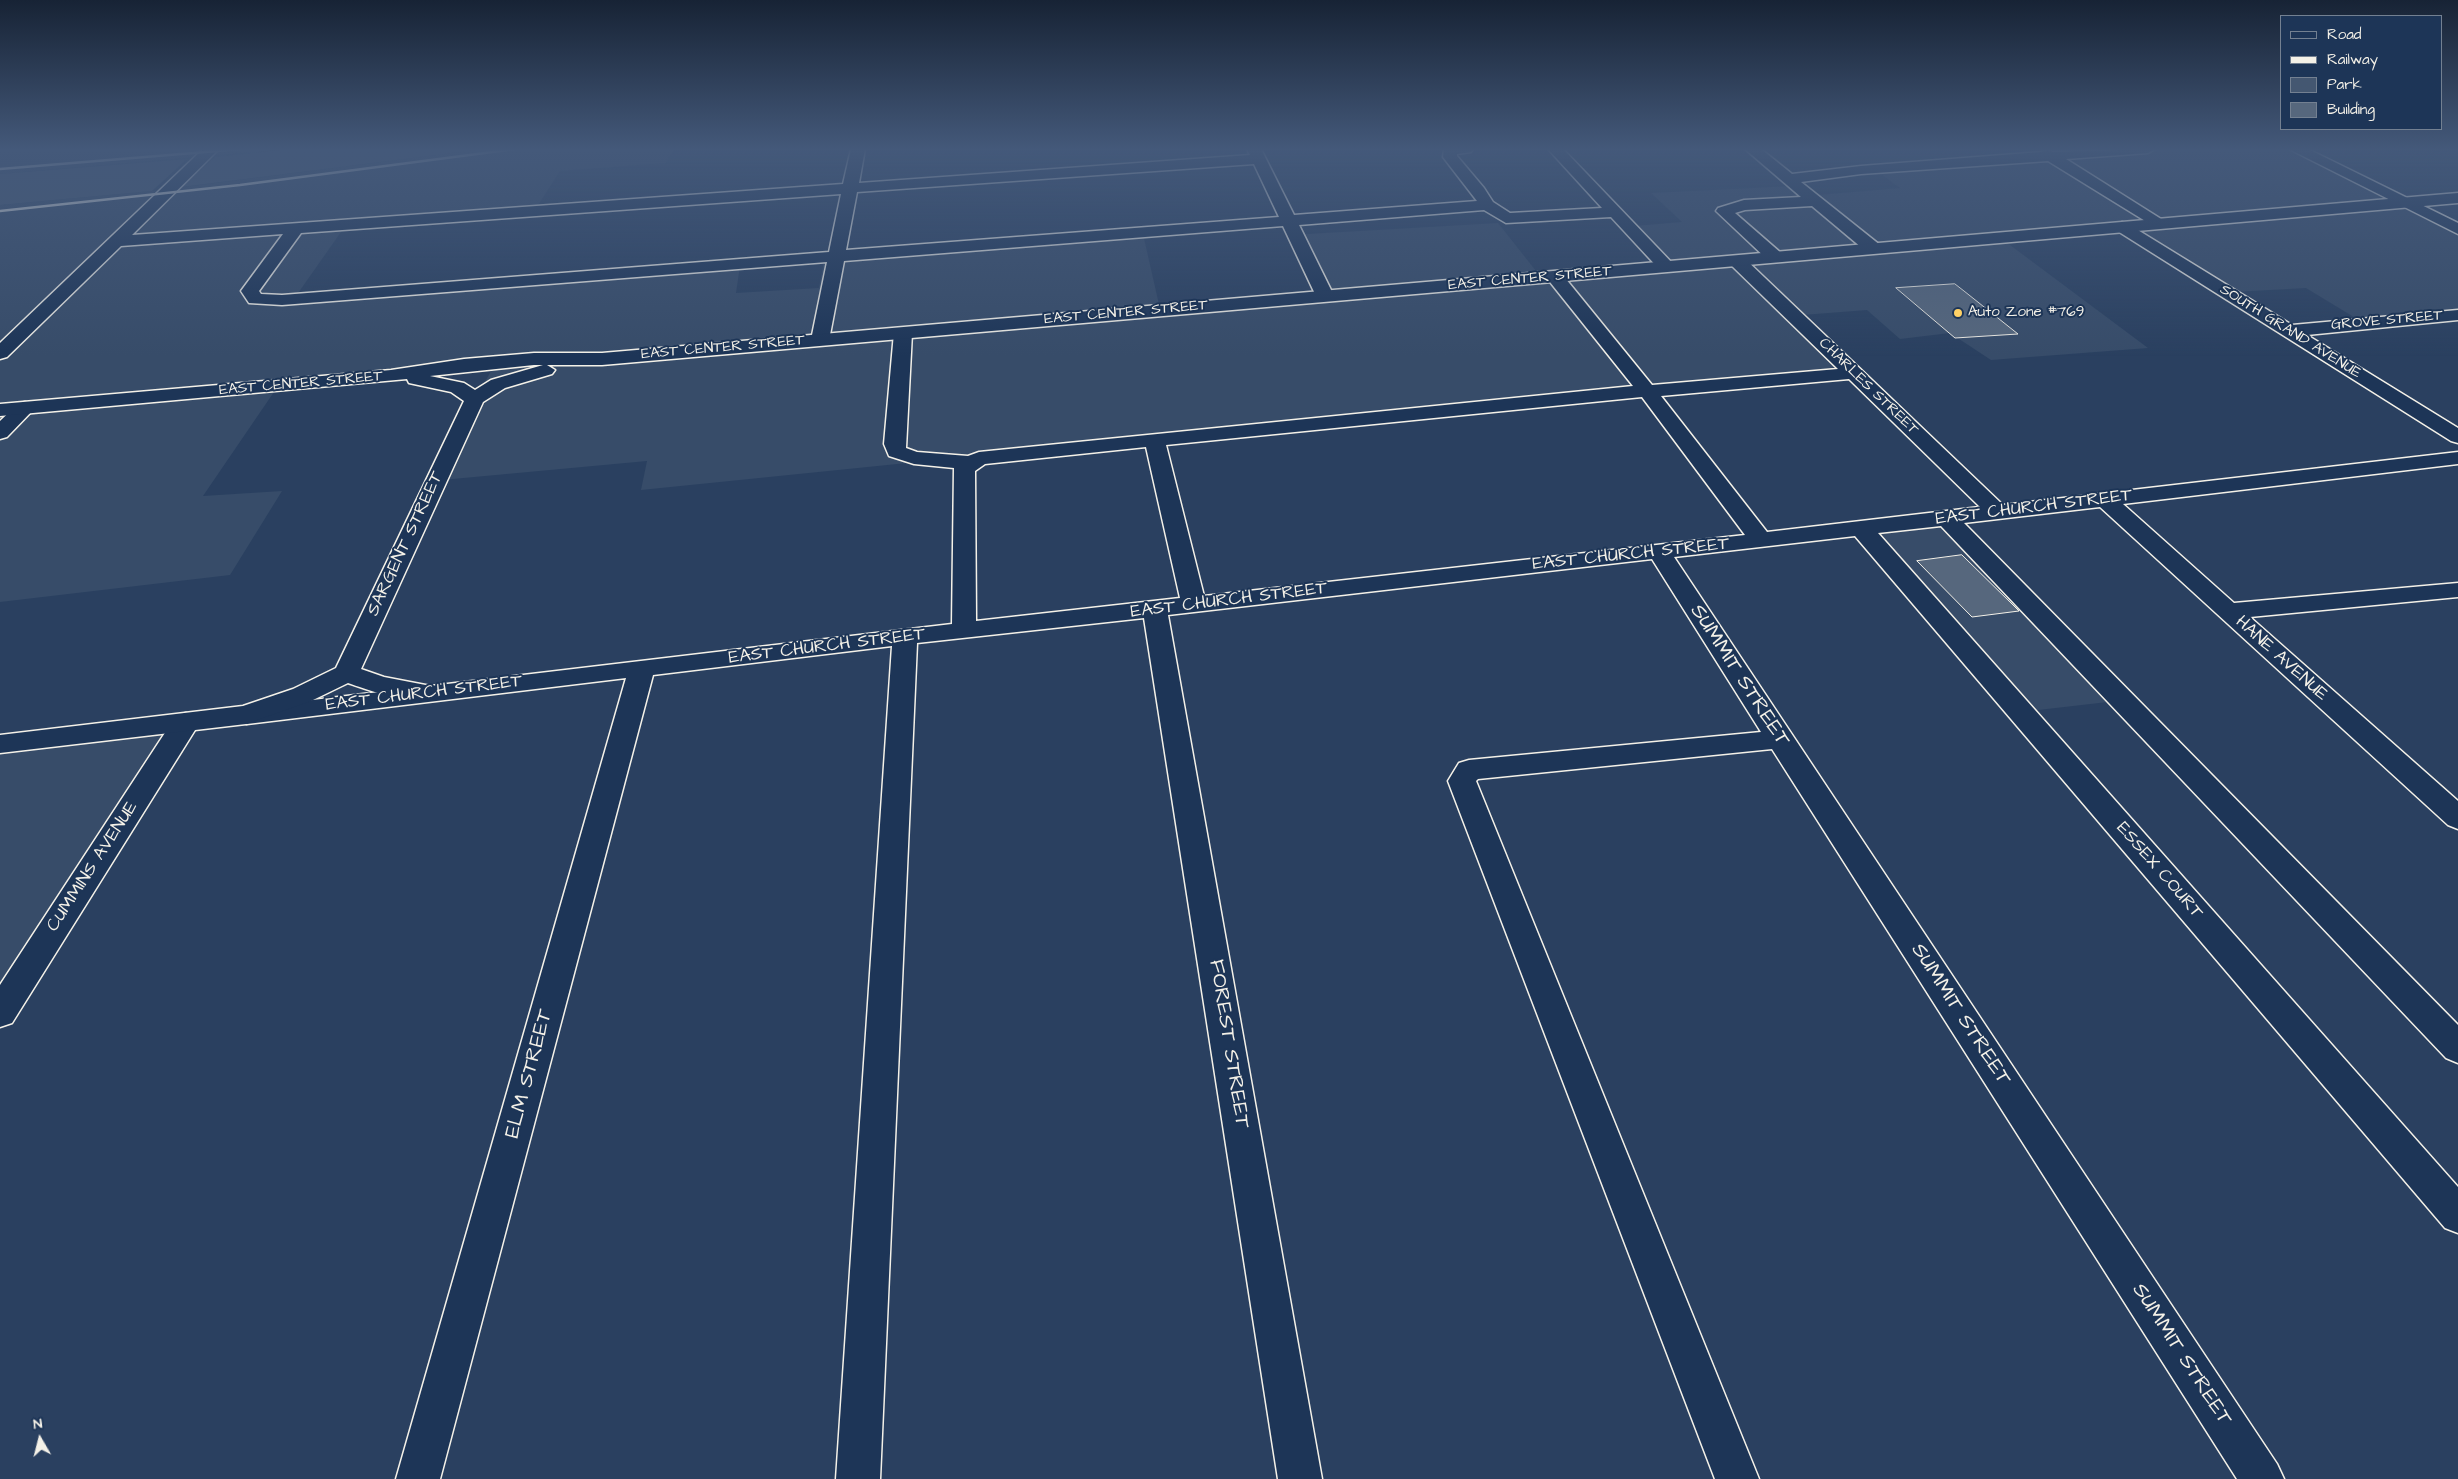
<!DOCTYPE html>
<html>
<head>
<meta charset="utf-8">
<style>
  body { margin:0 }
  #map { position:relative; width:2458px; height:1479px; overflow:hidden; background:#2a4060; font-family:"Architects Daughter",sans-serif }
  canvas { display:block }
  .legend { position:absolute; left:2280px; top:15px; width:162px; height:115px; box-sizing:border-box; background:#1d3557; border:1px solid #738091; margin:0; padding:6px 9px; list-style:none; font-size:15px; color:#f4f1e8 }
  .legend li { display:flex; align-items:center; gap:10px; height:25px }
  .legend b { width:25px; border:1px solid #738091 }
  .north { position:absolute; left:15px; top:1414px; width:50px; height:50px; -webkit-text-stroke:4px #1d3557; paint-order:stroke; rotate:352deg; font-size:14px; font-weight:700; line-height:20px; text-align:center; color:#f4f1e8 }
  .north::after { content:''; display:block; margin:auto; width:18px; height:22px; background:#f4f1e8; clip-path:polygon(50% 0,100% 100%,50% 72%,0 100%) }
</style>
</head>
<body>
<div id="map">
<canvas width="2458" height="1479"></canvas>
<ul class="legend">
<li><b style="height:6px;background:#1d3557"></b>Road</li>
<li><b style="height:6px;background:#f4f1e8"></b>Railway</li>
<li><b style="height:14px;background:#445771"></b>Park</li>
<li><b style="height:14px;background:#56677d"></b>Building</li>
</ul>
<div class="north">N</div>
</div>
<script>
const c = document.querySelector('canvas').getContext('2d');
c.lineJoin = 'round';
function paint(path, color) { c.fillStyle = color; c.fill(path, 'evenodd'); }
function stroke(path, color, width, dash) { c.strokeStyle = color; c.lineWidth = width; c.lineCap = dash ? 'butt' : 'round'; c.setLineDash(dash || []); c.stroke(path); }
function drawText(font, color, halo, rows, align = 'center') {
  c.font = font + ' "Architects Daughter",sans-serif'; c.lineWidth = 4; c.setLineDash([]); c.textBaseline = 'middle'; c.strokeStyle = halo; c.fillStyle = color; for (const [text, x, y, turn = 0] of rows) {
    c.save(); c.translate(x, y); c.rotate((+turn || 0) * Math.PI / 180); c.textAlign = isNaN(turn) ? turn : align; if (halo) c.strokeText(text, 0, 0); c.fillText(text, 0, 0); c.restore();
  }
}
const built = new Path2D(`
  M0 149H290L0 174Z
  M484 149H674L666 163 560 171 535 210 348 222 296 296 741 259 736 293 819 288 825 255 1143 234 1160 309 1321 295 1291 235 1498 223 1540 276 1664 267 1622 227 1682 222 1651 193 1793 186 1806 196 1900 188 1878 172 2166 149H2290L2458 231V316L2367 325 2306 288 2215 293 2120 228 2006 242 2148 348 1991 360 1950 333 1900 339 1867 310 1789 316 1848 374 976 456 641 490 647 461 431 481 491 371 276 389 203 496 282 491 230 575 0 602V205L152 191Z
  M1945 516 2125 700 2021 712 1855 524Z
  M178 727 0 1017V747Z`);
const green = new Path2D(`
  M290 149H484L181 187 215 157Z
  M187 159 152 191 0 205V174Z`);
const building = new Path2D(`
  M1955 284 1964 291 2018 334 1955 338 1896 288Z
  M1962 555 2012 604 2019 611 1972 617 1917 561Z`);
const minor = new Path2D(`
  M203 149H219L132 235 843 184 851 149H865L859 183 1250 155 1247 149H1261L1294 215 1477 201 1443 157 1444 149H1473L1471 152 1457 154V156L1484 188 1493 202 1510 213 1602 208 1548 149H1563L1676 267 1673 271H1661L1611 217 1506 223 1484 210 1299 225 1334 296 1331 300H1319L1316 296 1283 226 844 261 829 340 827 344H813L811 340 827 262 282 305 249 303 241 291 283 234 121 246 7 357 0 359V343ZM1254 164 1279 217 846 250 857 192ZM841 194 829 252 282 295 261 294 259 291 301 233Z
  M1745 149H1761L1792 174 1861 166 2041 152 2047 150 2053 152 2155 149 2148 153 2066 159 2169 224 2167 227H2155L2048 161 1861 174 1801 182 1880 245 1882 249 1880 253H1868L1812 206 1745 210 1735 213 1781 253 1783 257 1781 261H1769L1716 211 1718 208 1744 200 1801 197Z
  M2289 149H2308L2458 223V234Z
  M2122 222 2128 224 2292 325 2458 310V320L2307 335 2458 428V443L2451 441 2116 230 2114 227Z
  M1737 256 1743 257 2003 505 2458 452V464L2123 504 2234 603 2458 583V597L2250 617 2458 801V829L2448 825 2100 507 1964 523 2458 1025V1063L2446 1058 1941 526 1878 533 2458 1187V1233L2445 1228 1855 536 1674 557 2277 1464 2284 1479H2237L1772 749 1478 779 1476 781 1759 1479H1715L1448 781 1459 763 1469 760 1761 732 1652 559 1168 615 1322 1479H1278L1144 618 917 643 880 1479H836L892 646 653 675 440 1479H396L626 678 247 724 237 721 234 715 237 709 952 624 954 468 914 464 889 456 884 444 894 333 896 329H910L912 333 906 448 917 452 968 456 979 452 1633 386 1546 277 1549 273H1561L1652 385 1838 369 1731 265 1729 261 1731 257ZM1849 379 1980 507 1767 532 1661 396ZM1642 397 1745 535 1204 596 1166 445ZM1146 447 1180 598 976 621 975 471 985 464Z
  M25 402 32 404 35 408 7 437 0 439V421L18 404Z
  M186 713 196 716 200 722 12 1023 0 1027V985L176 716Z`);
const major = new Path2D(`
  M2458 193V203L602 365H547L555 370 552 374 505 388 483 402 361 669 384 677 436 687 440 693 436 699C412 706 371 691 348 683L311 701 246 724 0 753V735L243 706 293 689 336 668 464 401 451 392 409 383 407 379 0 416V404L391 370 464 359 534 353H602ZM534 365H543L491 380 475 390 464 383 430 376Z`);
const rail = new Path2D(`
  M0 169 241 149
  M0 211 240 185 515 149`);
const markers = [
  [1958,313,5,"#ffd166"]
];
const farStreetnames = [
  ["EAST CENTER STREET",1530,279,-5],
  ["EAST CENTER STREET",1126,313,-5],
  ["GROVE STREET",2387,321,-5],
  ["SOUTH GRAND AVENUE",2290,332,32],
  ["EAST CENTER STREET",723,348,-5],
  ["EAST CENTER STREET",301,384,-5],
  ["CHARLES STREET",1868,387,44]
];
const farPoinames = [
  ["Auto Zone #769",1968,313]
];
const streetNames = [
  ["EAST CHURCH STREET",2034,508,-7],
  ["SARGENT STREET",406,544,-65],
  ["EAST CHURCH STREET",1631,555,-6],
  ["EAST CHURCH STREET",1229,601,-7],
  ["EAST CHURCH STREET",827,647,-7],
  ["HANE AVENUE",2281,659,42],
  ["EAST CHURCH STREET",424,694,-7],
  ["CUMMINS AVENUE",93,867,-57],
  ["ESSEX COURT",2159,871,49]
];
const nearStreetnames = [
  ["SUMMIT STREET",1739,676,57],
  ["SUMMIT STREET",1960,1015,57],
  ["FOREST STREET",1228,1044,81],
  ["ELM STREET",530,1074,-75],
  ["SUMMIT STREET",2181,1355,57]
];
paint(built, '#374c69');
paint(green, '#445771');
paint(building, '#56677d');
stroke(building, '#f4f1e8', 1);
stroke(minor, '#f4f1e8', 3);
stroke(major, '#f4f1e8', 3);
paint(minor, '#1d3557');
paint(major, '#1d3557');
stroke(rail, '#f4f1e8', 2.5);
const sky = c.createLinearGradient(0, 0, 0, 356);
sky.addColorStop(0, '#172335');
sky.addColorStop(0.42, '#44597a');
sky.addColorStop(1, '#44597a00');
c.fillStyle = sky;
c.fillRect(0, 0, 2458, 356);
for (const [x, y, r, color] of markers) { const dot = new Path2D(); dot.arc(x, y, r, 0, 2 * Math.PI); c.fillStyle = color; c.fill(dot); stroke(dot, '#1d3557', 2); }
drawText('15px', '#f4f1e8', '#1d3557', farStreetnames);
drawText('15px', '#f4f1e8', '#1d3557', farPoinames, 'left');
drawText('18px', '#f4f1e8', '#1d3557', streetNames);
drawText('21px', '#f4f1e8', '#1d3557', nearStreetnames);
</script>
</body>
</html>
